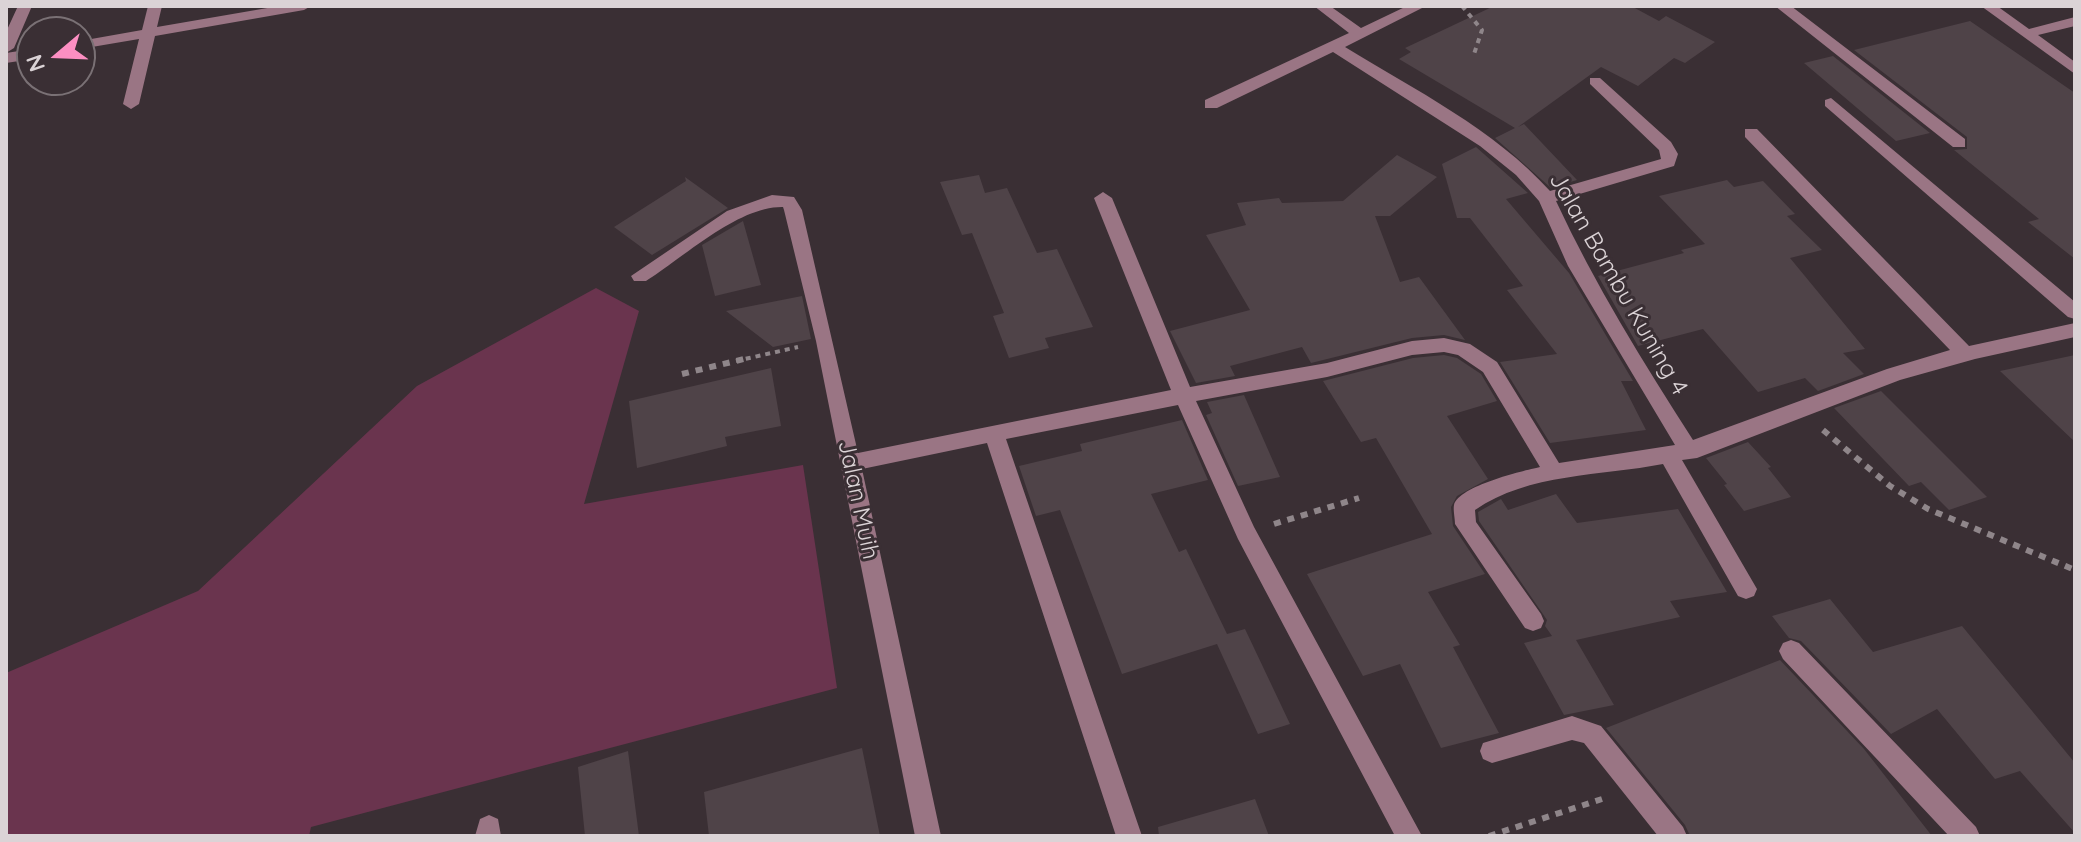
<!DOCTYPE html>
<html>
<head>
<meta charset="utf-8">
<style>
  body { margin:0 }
  #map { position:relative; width:2081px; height:842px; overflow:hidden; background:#3a2f34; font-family:Quicksand,sans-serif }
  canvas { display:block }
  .frame { position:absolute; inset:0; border:8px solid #dbd3d6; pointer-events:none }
  .north { position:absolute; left:16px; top:16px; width:80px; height:80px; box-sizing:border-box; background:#3a2f34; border:2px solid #7a7175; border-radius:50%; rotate:251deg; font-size:22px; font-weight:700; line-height:32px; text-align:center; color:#dbd3d6 }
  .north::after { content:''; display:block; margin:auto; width:28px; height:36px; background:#fc8fc2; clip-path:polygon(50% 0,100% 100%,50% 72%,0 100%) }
</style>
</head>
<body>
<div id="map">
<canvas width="2081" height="842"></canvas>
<div class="frame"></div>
<div class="north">N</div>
</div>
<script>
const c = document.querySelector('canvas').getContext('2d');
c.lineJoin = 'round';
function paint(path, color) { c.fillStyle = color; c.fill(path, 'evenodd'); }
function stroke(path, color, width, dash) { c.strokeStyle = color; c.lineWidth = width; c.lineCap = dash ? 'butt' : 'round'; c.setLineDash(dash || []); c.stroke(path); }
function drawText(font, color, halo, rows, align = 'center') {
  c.font = font + ' Quicksand,sans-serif'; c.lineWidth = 6; c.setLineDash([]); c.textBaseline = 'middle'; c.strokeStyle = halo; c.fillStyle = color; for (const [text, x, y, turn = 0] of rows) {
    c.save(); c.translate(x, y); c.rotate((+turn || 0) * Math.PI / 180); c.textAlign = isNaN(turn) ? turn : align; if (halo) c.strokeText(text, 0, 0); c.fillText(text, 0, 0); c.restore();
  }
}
const green = new Path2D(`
  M596 288 639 311 584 504 803 465 837 688 311 827 309 836H6V673L198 591 417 386Z`);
const building = new Path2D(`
  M1494 6H1631L1659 21 1666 16 1715 42 1685 63 1674 58 1638 86 1601 67 1518 127 1524 124 1577 180 1551 188 1495 138 1515 128 1399 59 1411 52 1405 48Z
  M1970 21 2075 93V259L2028 222 2039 219 1954 150 1967 149V137L1854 50Z
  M1833 56 1930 133 1896 141 1804 63Z
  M1476 147 1528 193 1506 199 1569 273 1633 381H1621L1646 430 1550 443 1500 362 1557 354 1507 290 1523 286 1470 218H1457L1442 164Z
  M1397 155 1437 177 1390 216H1375L1400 282 1419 277 1465 340 1444 335 1412 338 1311 363 1302 347 1230 366 1235 376 1196 383 1170 331 1250 310 1206 235 1246 225 1237 203 1279 198 1282 203 1343 201Z
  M979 175 985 193 1007 188 1037 253 1057 249 1093 327 1045 338 1049 348 1009 358 993 316 1004 313 972 233 962 235 940 182Z
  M685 177 728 208 652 255 614 227 686 181Z
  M1727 180 1734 187 1763 181 1795 214 1787 216 1822 250 1790 258 1865 349 1843 353 1864 374 1818 391 1805 378 1758 392 1703 329 1638 346 1598 276 1684 253 1681 250 1705 244 1659 196Z
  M743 221 761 285 715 296 702 245Z
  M802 296 811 339 773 347 726 311Z
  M1444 355 1457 358 1481 374 1497 401 1447 416 1488 479 1457 496 1451 507 1453 526 1485 574 1428 592 1460 645 1453 647 1499 733 1441 748 1400 664 1363 676 1307 574 1432 534 1376 438 1361 442 1323 381 1413 358Z
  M2075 355V442L2000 371Z
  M771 368 781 426 725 437 727 446 637 468 629 401Z
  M1881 391 1987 497 1949 510 1921 482 1909 486 1834 408Z
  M1244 395 1280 477 1238 486 1206 415 1212 413 1207 402Z
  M1182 420 1208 480 1151 494 1179 552 1186 549 1227 634 1245 629 1290 724 1258 734 1217 644 1122 674 1060 510 1036 516 1019 466 1082 451 1080 444Z
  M1748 442 1771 467 1768 468 1791 497 1744 511 1724 485 1727 484 1706 458Z
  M1556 494 1577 523 1678 509 1727 592 1670 601 1680 617 1576 640 1614 705 1564 715 1524 643 1552 636 1545 626 1547 620 1479 521 1478 512 1501 499 1508 510Z
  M1830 599 1873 652 1962 626 2075 763V833L2020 771 1995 779 1937 709 1891 734 1801 641 1789 638 1772 616Z
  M1780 660 1864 749 1932 836H1690L1685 825 1606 728Z
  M862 748 880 836H709L704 792Z
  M628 751 639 836H585L578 767Z
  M1255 799 1269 836H1159L1158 827Z`);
const pathFar1 = new Path2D(`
  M1462 6 1482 30 1474 54
  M736 361 798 347`);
const path = new Path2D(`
  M682 374 744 359
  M1823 430 1890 486 1928 509 2075 570
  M1274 524 1359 498
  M1489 836 1602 799`);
const minor = new Path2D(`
  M18 6H32L14 48 6 53V32Z
  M148 6H162L157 27 279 6H311L304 10 155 36 139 104 131 109 123 104 139 39 80 49V41L142 30Z
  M1314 6H1330L1361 28 1407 6H1426L1345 47C1415 90 1494 129 1550 191L1661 159 1659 150 1590 84V78H1600L1671 142 1678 154 1674 166 1556 201C1595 285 1643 362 1693 440L1887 369 1950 350 1745 137V129H1757L1969 346 2075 323V337L1975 359 1900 380 1697 458 1682 460 1757 589 1754 596 1746 599 1738 596 1663 464C1602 476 1528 473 1475 510L1476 522 1541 614 1544 621 1541 628 1533 631 1525 628 1455 524C1455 518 1453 510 1454 505 1459 486 1522 471 1540 467L1483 372 1458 355 1444 352 1412 355 1327 377 1196 401 1254 527 1422 836H1395L1238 539 1178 405 1006 439 1142 836H1116L987 443 862 469 941 836H915L816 341 784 210 783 207C738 206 683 258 646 281H634L631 276 727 211 772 195 794 197 802 210 858 453 1171 390 1094 198 1103 192 1112 198 1190 387 1327 363 1412 341 1444 338 1470 344 1497 362 1559 463 1675 445 1568 266 1539 201 1516 175 1480 146 1333 52 1217 108H1205V100L1349 33Z
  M1775 6H1791L1965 139V147H1953Z
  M1981 6H1997L2029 29 2075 17V26L2038 35 2075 62V74Z
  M32 49V59L6 63V53Z
  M1831 98 2075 302V319L2068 317 1825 106V100Z
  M1791 640 1799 643 1976 827 1980 836H1949L1783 659 1779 651 1783 643Z
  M1572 716 1601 726 1683 827 1687 836H1658L1584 743 1572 740 1492 763 1483 759 1480 751 1483 743Z
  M489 815 498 819 501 836H475L480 819Z`);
const streetNames = [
  ["Jalan Bambu Kuning 4",1618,284,60],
  ["Jalan Muih",858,500,78]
];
paint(green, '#6a344e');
paint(building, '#4f4348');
stroke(pathFar1, '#8f868a', 4, [5, 5]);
stroke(path, '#8f868a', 6, [7, 7]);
paint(minor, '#9a7584');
drawText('24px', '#dbd3d6', '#3a2f34', streetNames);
</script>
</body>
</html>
